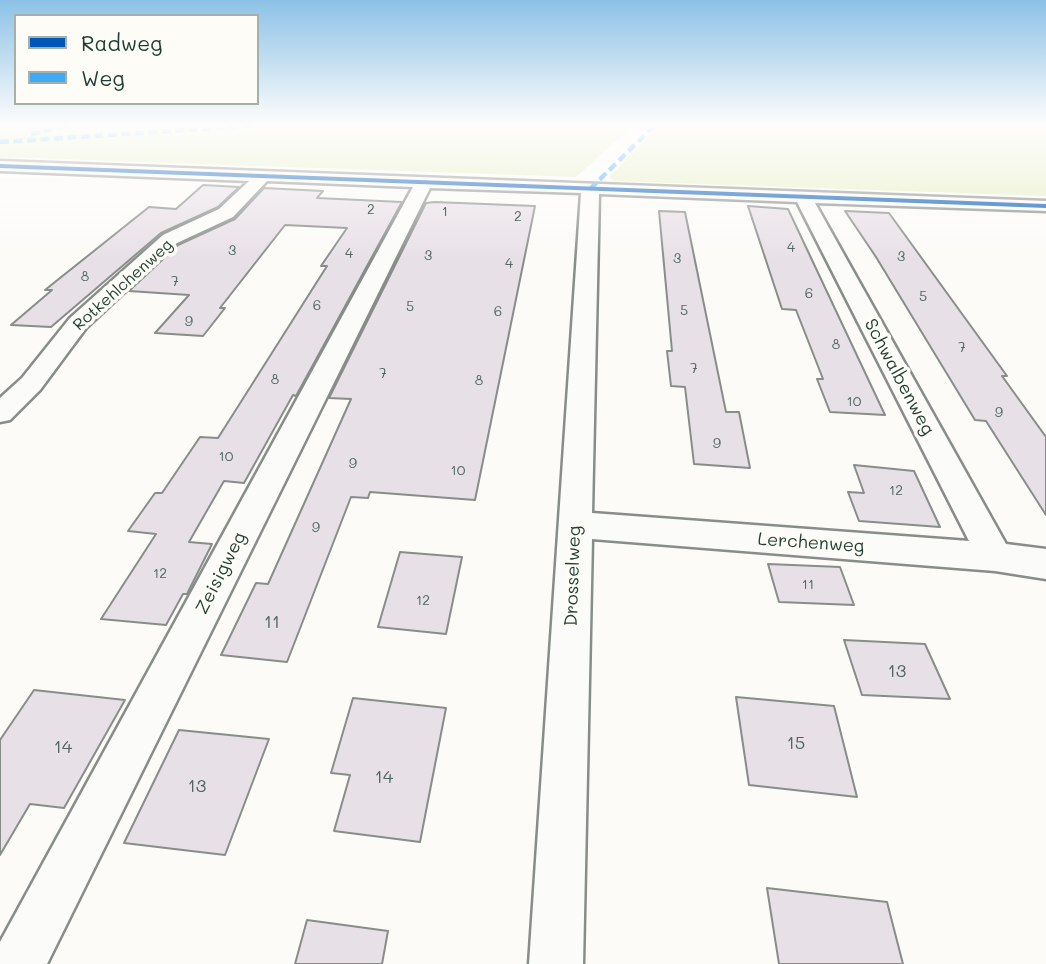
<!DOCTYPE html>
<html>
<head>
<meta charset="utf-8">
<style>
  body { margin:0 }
  #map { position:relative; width:1046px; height:964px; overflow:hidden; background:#fcfbf8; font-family:Mali,sans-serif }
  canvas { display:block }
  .legend { position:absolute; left:14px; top:14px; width:245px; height:91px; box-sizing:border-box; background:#fdfcf7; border:2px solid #a4b0a9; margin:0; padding:9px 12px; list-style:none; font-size:21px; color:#1f3d34 }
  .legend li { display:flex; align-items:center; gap:14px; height:35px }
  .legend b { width:35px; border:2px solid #a4b0a9 }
</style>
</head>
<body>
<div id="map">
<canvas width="1046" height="964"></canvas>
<ul class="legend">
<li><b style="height:9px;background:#0057b8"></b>Radweg</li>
<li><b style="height:9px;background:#3fa9f5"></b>Weg</li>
</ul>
</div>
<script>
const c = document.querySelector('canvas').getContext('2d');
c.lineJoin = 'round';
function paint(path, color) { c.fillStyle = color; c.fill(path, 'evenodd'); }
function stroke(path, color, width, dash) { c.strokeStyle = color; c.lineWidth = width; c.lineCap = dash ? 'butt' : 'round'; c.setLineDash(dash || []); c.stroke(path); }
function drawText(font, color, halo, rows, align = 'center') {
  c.font = font + ' Mali,sans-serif'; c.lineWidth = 7; c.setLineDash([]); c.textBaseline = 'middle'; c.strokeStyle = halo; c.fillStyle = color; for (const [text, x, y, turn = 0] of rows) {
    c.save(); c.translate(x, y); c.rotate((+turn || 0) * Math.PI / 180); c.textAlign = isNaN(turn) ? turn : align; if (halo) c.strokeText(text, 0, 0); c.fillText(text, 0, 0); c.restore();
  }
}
const green = new Path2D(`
  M0 125H634L576 177 0 157Z
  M660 125H1046V196L615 181 609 177Z`);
const building = new Path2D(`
  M203 185 239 187 218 207 161 233 51 327 11 325 52 290H45L149 207 176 209Z
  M264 188 323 191 317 198 402 202 296 396 293 395 244 483 224 481 189 542 212 544 187 594H183L166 625 101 619 156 534 128 531 155 493H162L200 437 218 438 327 266H321L347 228 285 225 220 308H225L203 336 155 333 189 295 129 291 178 245 235 219Z
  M435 202 535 206 475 500 370 492 368 498 351 497 287 662 221 655 256 583 268 584 351 399 329 398 426 203Z
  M748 206 788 209 885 415 830 412 817 379H823L796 310 782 309Z
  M659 211 685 212 726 412H739L750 468 694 464 685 387 671 386 667 351H672Z
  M845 211 889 213 1007 376H1002L1046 437V515L986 421 975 420 876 257Z
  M854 465 914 471 940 527 859 521 848 492 864 493Z
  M400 552 462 557 446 634 378 627Z
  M768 564 840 567 854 605 779 602Z
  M844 640 925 644 950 699 862 695Z
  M34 690 125 700 64 808 30 804 0 855V740Z
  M736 697 834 706 857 797 749 785Z
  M353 698 446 708 420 842 334 831 350 775 331 773Z
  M179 730 269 739 225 855 124 843Z
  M767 888 887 902 903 964H779Z
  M307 920 388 931 382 964H295Z`);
const street = new Path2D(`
  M0 161 1046 201V211L815 203 1006 544 1046 549V579L995 571 592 539 583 964H529L581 193 430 188 47 964H0V942L413 187 267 181 233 217 177 243 86 328 40 390 10 420 0 422V398L22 378 70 318 163 235 219 209 249 181 0 171ZM599 194 797 202 969 541 592 513Z`);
const quiet = new Path2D(`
  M31 134 69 125
  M0 142 262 125
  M590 189 655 125`);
const cycleway = new Path2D(`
  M0 164 1046 204V208L0 168Z`);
const numberNames = [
  ["2",371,210],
  ["1",445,212],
  ["2",518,217],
  ["4",791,248],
  ["3",232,251],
  ["4",349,254],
  ["3",428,256],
  ["3",901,257],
  ["3",677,259],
  ["4",509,264],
  ["8",85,277],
  ["7",175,282],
  ["6",809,294],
  ["5",923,297],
  ["6",317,306],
  ["5",410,307],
  ["5",684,311],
  ["6",498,312],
  ["9",189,322],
  ["8",836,345],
  ["7",962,348],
  ["7",694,369],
  ["7",383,374],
  ["8",275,380],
  ["8",479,381],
  ["10",854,402],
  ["9",999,413],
  ["9",717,444],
  ["10",226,457],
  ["9",353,464],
  ["10",458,471],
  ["12",896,491],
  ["9",316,528],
  ["12",160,574],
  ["11",808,585],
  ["12",423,601]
];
const farStreetnames = [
  ["Rotkehlchenweg",123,285,-42]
];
const streetNames = [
  ["Schwalbenweg",899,377,62],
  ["Lerchenweg",811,543,4],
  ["Zeisigweg",221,573,-63],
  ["Drosselweg",573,576,-88]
];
const nearNumbernames = [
  ["11",272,622],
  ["13",897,671],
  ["15",796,743],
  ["14",63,747],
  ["14",384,777],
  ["13",197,786]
];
paint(green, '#e5efc4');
paint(building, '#e8e0e7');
stroke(building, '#888d8a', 2);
stroke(street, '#888d8a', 5);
paint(street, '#fbfbf9');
stroke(quiet, '#3fa9f5', 4.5, [9, 4.5]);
paint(cycleway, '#0057b8');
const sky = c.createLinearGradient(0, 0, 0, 260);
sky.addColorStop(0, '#8cc2e7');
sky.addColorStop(0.48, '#fefdfc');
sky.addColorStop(1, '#fefdfc00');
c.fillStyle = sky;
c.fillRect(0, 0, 1046, 260);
drawText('14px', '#516661', null, numberNames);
drawText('16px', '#1f3d34', '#fdfcf7', farStreetnames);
drawText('18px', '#1f3d34', '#fdfcf7', streetNames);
drawText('18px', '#516661', null, nearNumbernames);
</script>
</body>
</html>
